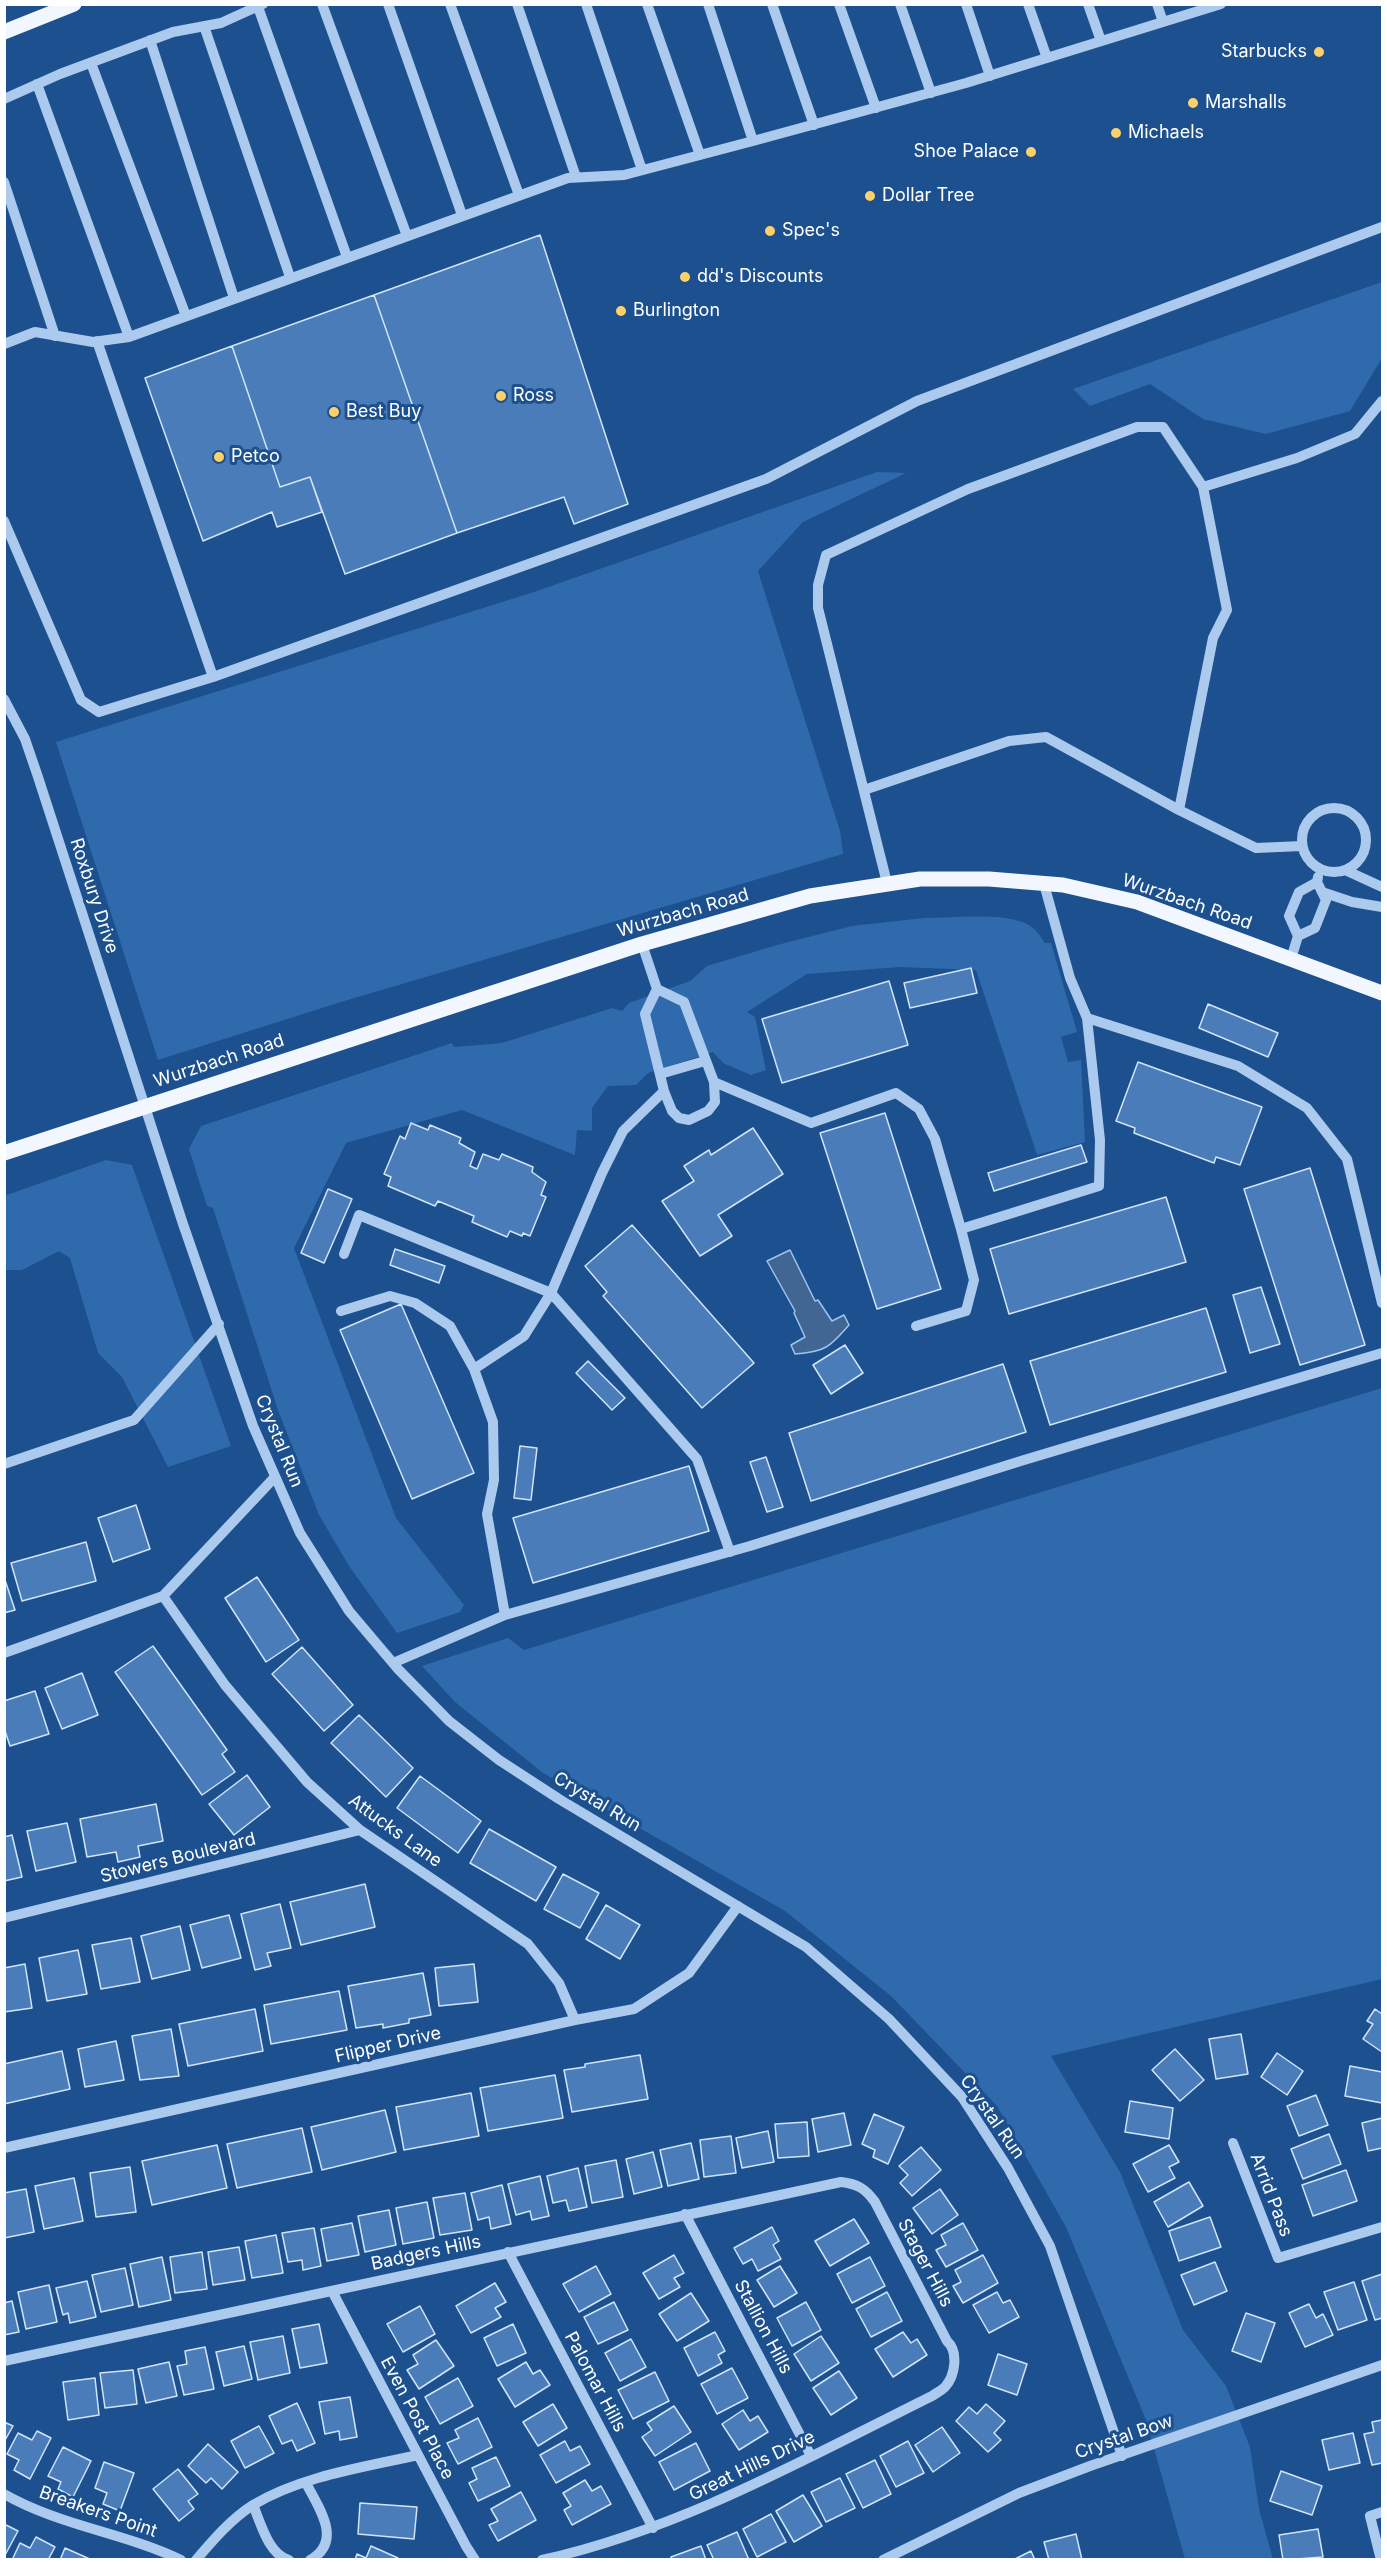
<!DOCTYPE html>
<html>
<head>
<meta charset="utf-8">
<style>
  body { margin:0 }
  #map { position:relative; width:1387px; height:2564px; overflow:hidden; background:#1c508f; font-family:Inter,sans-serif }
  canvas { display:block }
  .frame { position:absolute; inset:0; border:6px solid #fff; pointer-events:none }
</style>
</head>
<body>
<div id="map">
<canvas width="1387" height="2564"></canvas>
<div class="frame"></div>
</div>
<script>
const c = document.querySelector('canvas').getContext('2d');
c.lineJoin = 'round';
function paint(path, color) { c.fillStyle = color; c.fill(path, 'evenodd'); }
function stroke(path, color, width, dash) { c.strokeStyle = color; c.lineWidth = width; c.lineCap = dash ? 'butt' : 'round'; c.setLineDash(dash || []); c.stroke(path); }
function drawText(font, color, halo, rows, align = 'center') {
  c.font = font + ' Inter,sans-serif'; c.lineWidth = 6; c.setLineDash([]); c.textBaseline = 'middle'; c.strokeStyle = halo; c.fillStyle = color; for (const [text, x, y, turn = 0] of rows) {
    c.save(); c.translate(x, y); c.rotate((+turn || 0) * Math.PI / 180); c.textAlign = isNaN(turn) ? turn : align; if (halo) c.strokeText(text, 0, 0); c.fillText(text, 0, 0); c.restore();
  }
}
const green = new Path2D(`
  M1382 282V358L1350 411 1266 434 1203 419 1150 384 1090 406 1073 389Z
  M877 472 906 473 803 522 758 571 840 831 843 854 341 1002 158 1060 56 742 534 592Z
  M924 918C953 918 995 913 1022 922 1033 925 1039 934 1045 943H1051L1077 1032 1061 1037 1068 1062 1081 1060 1085 1142 1037 1155 976 970 900 967 807 974 747 1012 755 1017 766 1070 751 1075 723 1063 713 1052 648 1073 636 1085 608 1086 592 1108V1131L577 1130 575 1155 462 1110 346 1143 294 1248 396 1518 464 1605 460 1612 397 1633 349 1566 319 1515 278 1410 213 1208 207 1206 189 1149 201 1126 452 1043 454 1047 502 1043 612 1008 622 1011 629 1003 690 981 707 966 777 945 852 926Z
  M106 1160 132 1165 231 1446 168 1467 122 1377 98 1353 70 1258 59 1251 22 1270H5L4 1196Z
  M1382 1388V1979L1051 2056 1120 2172 1183 2330 1226 2386 1250 2447 1259 2509 1273 2559H1185L1146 2420 1066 2227 997 2106 891 1996 785 1911 543 1773 455 1702 422 1666 508 1638 524 1650Z`);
const water = new Path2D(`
  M790 1250 815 1301 818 1300 832 1321 844 1315 849 1325C830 1347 825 1352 795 1354L791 1345 805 1337 794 1313 795 1311 767 1261Z`);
const building = new Path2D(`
  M540 235 628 504 574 524 564 497 457 533 374 295Z
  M374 295 457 533 345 574 310 477 280 487 232 346Z
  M232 346 280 487 310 477 322 512 277 527 272 512 203 541 145 378Z
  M971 968 977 993 910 1008 904 983Z
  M889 981 908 1045 782 1083 762 1019Z
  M1208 1004 1278 1033 1268 1057 1199 1028Z
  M1138 1062 1262 1107 1240 1165 1216 1157 1214 1163 1134 1133 1135 1128 1116 1121Z
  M885 1113 941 1289 877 1309 820 1133Z
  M411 1123 428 1130 430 1125 461 1138 459 1143 475 1152 470 1166 477 1169 483 1154 499 1160 502 1154 533 1167 532 1172 546 1182 541 1195 546 1197 530 1236 523 1233 522 1236 510 1231 507 1237 472 1222 474 1216 438 1201 435 1206 388 1186 391 1177 384 1174 400 1136 405 1139Z
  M753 1128 783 1174 718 1215 732 1236 700 1256 662 1201 694 1181 684 1166 709 1150 711 1155Z
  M1081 1145 1087 1162 994 1191 988 1173Z
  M1310 1168 1365 1345 1300 1365 1244 1189Z
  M328 1189 352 1199 324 1263 301 1253Z
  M1166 1197 1186 1262 1009 1314 990 1249Z
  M632 1225 754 1363 702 1408 603 1296 607 1292 585 1266Z
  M395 1249 445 1266 439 1283 390 1265Z
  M1261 1287 1280 1344 1250 1353 1233 1295Z
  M401 1304 474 1473 412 1499 340 1330Z
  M1206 1308 1226 1372 1050 1425 1030 1361Z
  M845 1345 863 1373 831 1394 813 1365Z
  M588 1361 625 1398 612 1410 576 1373Z
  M1003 1364 1026 1432 811 1501 789 1433Z
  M520 1446 537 1448 531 1500 514 1498Z
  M766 1457 783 1507 767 1512 750 1462Z
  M689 1466 709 1531 533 1583 513 1518Z
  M136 1505 150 1549 113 1562 98 1518Z
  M86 1542 96 1581 22 1601 11 1563Z
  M4 1577 15 1610 4 1613Z
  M257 1577 299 1640 266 1662 225 1598Z
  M153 1646 227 1750 222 1754 235 1772 202 1795 115 1672Z
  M302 1647 353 1705 324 1731 272 1674Z
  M82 1673 98 1715 62 1729 45 1688Z
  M35 1691 49 1734 10 1746 4 1728V1701Z
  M359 1715 413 1768 386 1797 331 1743Z
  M247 1775 270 1807 234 1835 209 1804Z
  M420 1776 481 1821 458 1853 397 1808Z
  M156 1804 163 1841 138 1846 140 1857 118 1862 116 1852 87 1857 80 1819Z
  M67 1823 76 1862 36 1871 27 1831Z
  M489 1829 556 1867 536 1901 470 1863Z
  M12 1835 22 1877 4 1881V1837Z
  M563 1874 599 1893 580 1928 544 1909Z
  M365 1884 375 1927 301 1945 290 1902Z
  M280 1904 291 1948 267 1953 271 1966 255 1970 241 1914Z
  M606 1905 640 1925 620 1959 586 1939Z
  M229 1915 241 1958 202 1968 190 1925Z
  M180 1926 190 1970 152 1979 141 1936Z
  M131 1938 140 1982 101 1989 92 1945Z
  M78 1950 87 1994 47 2001 39 1958Z
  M25 1964 32 2008 4 2012V1968Z
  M474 1964 478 2002 439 2006 435 1968Z
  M423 1973 431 2015 409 2019V2023L383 2028V2024L356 2028 348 1986Z
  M339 1991 347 2030 271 2044 264 2005Z
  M255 2009 263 2051 188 2066 179 2024Z
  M1375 2009 1382 2014V2052L1363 2039 1373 2024 1367 2021Z
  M171 2029 179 2076 140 2080 132 2036Z
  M1241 2034 1248 2074 1216 2079 1209 2039Z
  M116 2041 124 2080 85 2087 78 2049Z
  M1175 2049 1204 2080 1180 2101 1152 2070Z
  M62 2051 70 2089 4 2104V2064Z
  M1277 2053 1303 2071 1287 2095 1261 2077Z
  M640 2055 648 2099 572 2112 564 2070 585 2067V2064Z
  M1350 2066 1382 2072V2103L1345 2096Z
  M555 2075 563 2118 488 2131 480 2088Z
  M471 2093 479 2136 404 2150 396 2107Z
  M1316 2095 1328 2125 1299 2136 1287 2106Z
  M1130 2101 1173 2108 1169 2139 1125 2132Z
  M385 2110 396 2152 322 2170 311 2127Z
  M844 2113 851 2145 818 2152 812 2119Z
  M874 2114 904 2127 888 2164 873 2157 875 2150 862 2144Z
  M1382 2118V2148L1368 2151 1362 2123Z
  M807 2122 809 2156 778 2158 775 2124Z
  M302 2128 312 2172 237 2188 227 2144Z
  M768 2131 774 2162 742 2168 736 2138Z
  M1329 2134 1341 2164 1303 2179 1291 2149Z
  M731 2136 736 2173 704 2177 700 2140Z
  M691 2143 699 2179 668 2186 660 2150Z
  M217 2145 227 2188 152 2205 142 2161Z
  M1169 2145 1179 2162 1169 2167 1175 2178 1148 2192 1133 2164Z
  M921 2147 941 2170 912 2196 900 2183 908 2175 899 2166Z
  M653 2152 662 2187 634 2194 626 2159Z
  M616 2160 623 2197 592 2203 585 2166Z
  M130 2167 136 2212 96 2217 90 2173Z
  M578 2168 587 2207 569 2211 566 2200 553 2203 547 2176Z
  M1346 2170 1357 2201 1313 2216 1302 2185Z
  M540 2176 549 2216 532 2220 530 2211 516 2215 508 2184Z
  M74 2178 83 2221 44 2229 35 2186Z
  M1189 2182 1203 2206 1168 2227 1154 2202Z
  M502 2185 511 2224 491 2229 489 2217 478 2220 471 2193Z
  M26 2189 34 2232 4 2238V2193Z
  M940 2189 958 2215 932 2234 913 2208Z
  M465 2193 472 2230 440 2235 433 2198Z
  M427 2202 434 2238 403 2244 396 2208Z
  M389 2210 396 2245 365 2252 358 2216Z
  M1210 2217 1221 2247 1179 2261 1169 2231Z
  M854 2219 869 2243 830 2266 815 2241Z
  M352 2223 359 2255 327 2261 321 2229Z
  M963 2223 978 2250 946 2267 936 2250 946 2245 941 2235Z
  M772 2227 779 2241 773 2245 781 2259 758 2271 752 2259 743 2264 734 2248Z
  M314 2228 321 2266 303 2270 302 2260 288 2262 282 2233Z
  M276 2235 283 2273 252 2278 245 2241Z
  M239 2247 245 2280 213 2285 208 2252Z
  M202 2252 207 2289 175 2293 170 2257Z
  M674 2255 684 2273 674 2278 680 2287 659 2299 643 2273Z
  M983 2255 998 2283 963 2303 953 2286 961 2282 955 2270Z
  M162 2257 171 2300 139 2307 130 2264Z
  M870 2257 885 2286 852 2303 837 2274Z
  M1215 2262 1227 2291 1194 2305 1181 2275Z
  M596 2266 611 2294 579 2312 563 2284Z
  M780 2266 797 2293 774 2307 757 2280Z
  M125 2268 133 2305 101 2312 92 2275Z
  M1382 2274V2318L1375 2320 1362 2281Z
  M87 2281 96 2317 70 2323 68 2313 63 2315 56 2288Z
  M1354 2282 1367 2320 1338 2330 1324 2292Z
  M495 2283 506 2302 495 2308 501 2317 471 2333 456 2306Z
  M49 2285 57 2322 26 2329 18 2292Z
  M887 2292 902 2321 871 2337 856 2309Z
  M997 2292 1003 2303 1010 2300 1019 2317 989 2333 973 2305Z
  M691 2293 709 2321 677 2341 659 2314Z
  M12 2301 19 2332 4 2335V2303Z
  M614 2302 628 2330 598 2344 584 2317Z
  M806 2302 821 2330 792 2346 777 2318Z
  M1309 2304 1316 2318 1323 2314 1333 2335 1305 2347 1289 2313Z
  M420 2306 435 2334 403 2352 387 2324Z
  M1246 2313 1275 2323 1261 2362 1232 2351Z
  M319 2324 327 2363 300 2368 292 2329Z
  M513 2324 526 2353 497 2366 484 2338Z
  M715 2332 725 2351 718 2355 722 2363 698 2376 684 2348Z
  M903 2332 911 2343 917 2339 927 2355 893 2377 875 2349Z
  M283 2336 290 2373 258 2380 250 2342Z
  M821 2336 839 2363 811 2381 794 2354Z
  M631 2339 646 2367 620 2381 605 2353Z
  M436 2340 454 2366 419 2389 407 2370 418 2364 413 2355Z
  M244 2346 252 2379 224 2386 216 2352Z
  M205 2347 214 2389 184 2395 177 2366 187 2364 185 2351Z
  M998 2354 1027 2364 1017 2395 988 2385Z
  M169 2362 177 2396 146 2403 138 2369Z
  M526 2362 533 2374 540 2370 550 2385 515 2407 498 2379Z
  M732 2368 748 2398 717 2414 701 2384Z
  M133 2370 137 2404 105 2408 100 2373Z
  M839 2371 857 2398 831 2415 813 2388Z
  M655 2372 669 2401 633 2419 618 2390Z
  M95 2378 99 2415 68 2420 63 2382Z
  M458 2378 473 2406 440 2424 425 2397Z
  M350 2397 357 2437 340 2440 339 2431 325 2434 319 2402Z
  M297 2403 315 2443 297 2451 292 2440 282 2444 269 2416Z
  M553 2404 567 2428 538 2446 523 2422Z
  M986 2404 1005 2421 994 2433 1001 2440 988 2452 956 2421 969 2407 977 2414Z
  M674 2406 691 2432 655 2456 642 2437 652 2430 647 2423Z
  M743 2410 750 2421 758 2416 768 2432 739 2450 722 2424Z
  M478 2418 492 2447 458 2464 447 2443 459 2438 455 2430Z
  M1382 2420V2463L1372 2465 1364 2434 1374 2432 1372 2422Z
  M4 2422 13 2426 4 2442Z
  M259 2426 274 2453 245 2468 231 2441Z
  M942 2427 960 2453 933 2472 915 2445Z
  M37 2431 51 2438 30 2479 14 2470 19 2460 7 2454 18 2433 32 2440Z
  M1353 2433 1360 2463 1329 2470 1322 2440Z
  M565 2441 570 2451 580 2446 590 2464 556 2483 540 2455Z
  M908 2441 924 2473 896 2487 880 2456Z
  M696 2443 710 2471 674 2490 659 2462Z
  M208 2444 238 2472 222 2489 211 2478 206 2483 188 2466Z
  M63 2447 91 2461 73 2497 58 2489 61 2482 48 2476Z
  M496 2457 510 2486 478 2501 469 2483 477 2479 472 2468Z
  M875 2460 891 2494 863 2508 846 2474Z
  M104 2462 134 2473 120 2511 103 2504 107 2493 95 2488Z
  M178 2469 198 2494 188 2501 194 2509 179 2521 153 2489Z
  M1281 2471 1322 2486 1312 2515 1270 2501Z
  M840 2478 855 2508 826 2522 811 2492Z
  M585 2480 592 2491 601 2486 611 2504 572 2525 564 2510 571 2506 563 2493Z
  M521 2492 536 2520 498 2541 489 2525 498 2521 491 2509Z
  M803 2495 822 2526 794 2542 776 2511Z
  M360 2503 417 2507 414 2539 358 2534Z
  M771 2514 786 2542 757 2557 743 2529Z
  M4 2524 18 2531 4 2557Z
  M1318 2529 1323 2557 1283 2560 1279 2535Z
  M737 2532 749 2560H714L707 2545Z
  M1076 2534 1082 2560H1049L1044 2542Z
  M36 2537 55 2547 48 2560H12L20 2543 30 2548Z
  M371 2546 398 2558V2560H355L357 2554 366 2558Z
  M701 2546 706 2560H672L671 2557Z
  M65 2548 92 2560H60Z
  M1031 2551 1035 2560H1013Z`);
const minor = new Path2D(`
  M322 4 407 236
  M388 4 462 215
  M450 4 519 195
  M517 4 576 177
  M586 4 642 170
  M647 4 700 155
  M708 4 753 141
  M772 4 814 125
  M839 4 876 108
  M900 4 931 93
  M966 4 990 76
  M1028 4 1047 58
  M1088 4 1101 41
  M1157 4 1163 22
  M258 7 347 257
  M204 26 290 277
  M150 40 234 298
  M91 63 186 316
  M37 84 129 337
  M4 99 60 74 173 32 221 23 263 4
  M4 182 55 336
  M4 344 35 332 93 342 129 337 568 178 624 175 753 141 966 83 1221 4
  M4 521 81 700 99 712 213 677 97 341
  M213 677 766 479 917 401 1382 227
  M4 699 25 739 38 777 183 1224 253 1426 300 1533 349 1611 398 1669 449 1721 499 1760 559 1799 806 1947 889 2019 962 2097 1008 2168 1050 2246 1122 2456
  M864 790 1009 741 1046 737 1179 810 1256 848 1302 846
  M1302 840a32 32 0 1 1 64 0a32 32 0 1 1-64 0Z
  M1179 810 1213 638 1227 610 1203 487
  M1345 870 1382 887
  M887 883 818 608V585L826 555 968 489 1137 427H1163L1203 487 1297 458 1355 434 1382 401
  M1322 892 1352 902 1382 907
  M1298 936 1315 928 1326 900 1317 882 1318 877
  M642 944 657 989 684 1002 714 1082 715 1102 708 1111 689 1120 679 1118 672 1111 664 1091 645 1014 657 989
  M1291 959 1298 936 1289 916 1299 892 1317 882
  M1087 1018 1238 1066 1307 1108 1347 1159 1382 1303
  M660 1074 705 1061
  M714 1082 811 1123 896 1093 919 1109 935 1139 961 1229 1099 1186 1100 1140 1087 1018 1070 978 1044 884
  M344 1254 359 1215 551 1293 697 1459 730 1552
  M341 1311 390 1296 415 1303 450 1326 474 1369
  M916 1326 966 1311 974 1280 961 1229
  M4 1464 134 1420 219 1324
  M163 1596 225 1685 307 1782 360 1830 528 1944 559 1983 575 2020
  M505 1615 750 1546 1024 1460 1382 1353
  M4 1653 163 1596 274 1478
  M393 1663 505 1615 487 1514 494 1480 493 1422 474 1369 524 1336 551 1293 602 1173 623 1131 664 1091
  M4 1918 360 1830
  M1233 2143 1278 2258 1382 2227
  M4 2148 575 2020 634 2009 689 1973 738 1906
  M685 2214 811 2456
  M508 2252 653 2528
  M332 2291 466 2546 475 2560
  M4 2361 841 2182C857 2184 865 2188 875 2202L947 2341C959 2352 955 2376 945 2387 941 2391 936 2393 932 2396 805 2459 681 2529 542 2560
  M306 2483C318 2507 344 2541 310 2560
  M4 2494C60 2526 125 2533 181 2560
  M253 2505C261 2523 268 2554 289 2560
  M196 2560C213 2540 231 2519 253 2505 301 2476 365 2467 418 2455
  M883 2560 1019 2493 1090 2466 1382 2365
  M1381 2560 1370 2516 1382 2512`);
const major = new Path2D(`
  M4 32 74 4
  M4 1153 642 944 810 896 920 879H989L1063 885 1137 902 1382 993`);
const markers = [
  [1319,52,6,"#fed069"],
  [1193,103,6,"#fed069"],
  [1116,133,6,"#fed069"],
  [1031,152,6,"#fed069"],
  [870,196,6,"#fed069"],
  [770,231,6,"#fed069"],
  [685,277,6,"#fed069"],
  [621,311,6,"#fed069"],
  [501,396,6,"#fed069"],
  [334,412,6,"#fed069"],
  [219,457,6,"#fed069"]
];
const poiNames = [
  ["Starbucks",1307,52,"right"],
  ["Marshalls",1205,103],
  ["Michaels",1128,133],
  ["Shoe Palace",1019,152,"right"],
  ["Dollar Tree",882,196],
  ["Spec's",782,231],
  ["dd's Discounts",697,277],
  ["Burlington",633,311],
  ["Ross",513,396],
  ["Best Buy",346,412],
  ["Petco",231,457]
];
const streetNames = [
  ["Roxbury Drive",94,896,72],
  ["Wurzbach Road",1187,902,19],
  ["Wurzbach Road",683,913,-16],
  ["Wurzbach Road",219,1061,-18],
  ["Crystal Run",279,1441,68],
  ["Crystal Run",597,1802,31],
  ["Attucks Lane",395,1831,36],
  ["Stowers Boulevard",178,1858,-14],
  ["Flipper Drive",388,2045,-13],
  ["Crystal Run",992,2117,55],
  ["Arrid Pass",1271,2195,69],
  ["Badgers Hills",426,2253,-12],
  ["Stager Hills",925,2263,62],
  ["Stallion Hills",763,2327,62],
  ["Palomar Hills",595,2382,62],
  ["Even Post Place",417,2418,62],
  ["Crystal Bow",1124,2437,-19],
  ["Great Hills Drive",752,2466,-26],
  ["Breakers Point",98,2512,19]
];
paint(green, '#2f6aad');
paint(water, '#416694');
stroke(water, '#9ec5f0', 1.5);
paint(building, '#497cb8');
stroke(building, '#d1e4fa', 1.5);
stroke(minor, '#abcaee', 10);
stroke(major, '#f2f7ff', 15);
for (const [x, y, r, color] of markers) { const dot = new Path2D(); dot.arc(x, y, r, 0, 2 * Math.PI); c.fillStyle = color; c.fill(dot); stroke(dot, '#1c508f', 2); }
drawText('18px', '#fff', '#1c508f', poiNames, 'left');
drawText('18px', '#fff', '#1c508f', streetNames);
</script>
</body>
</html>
